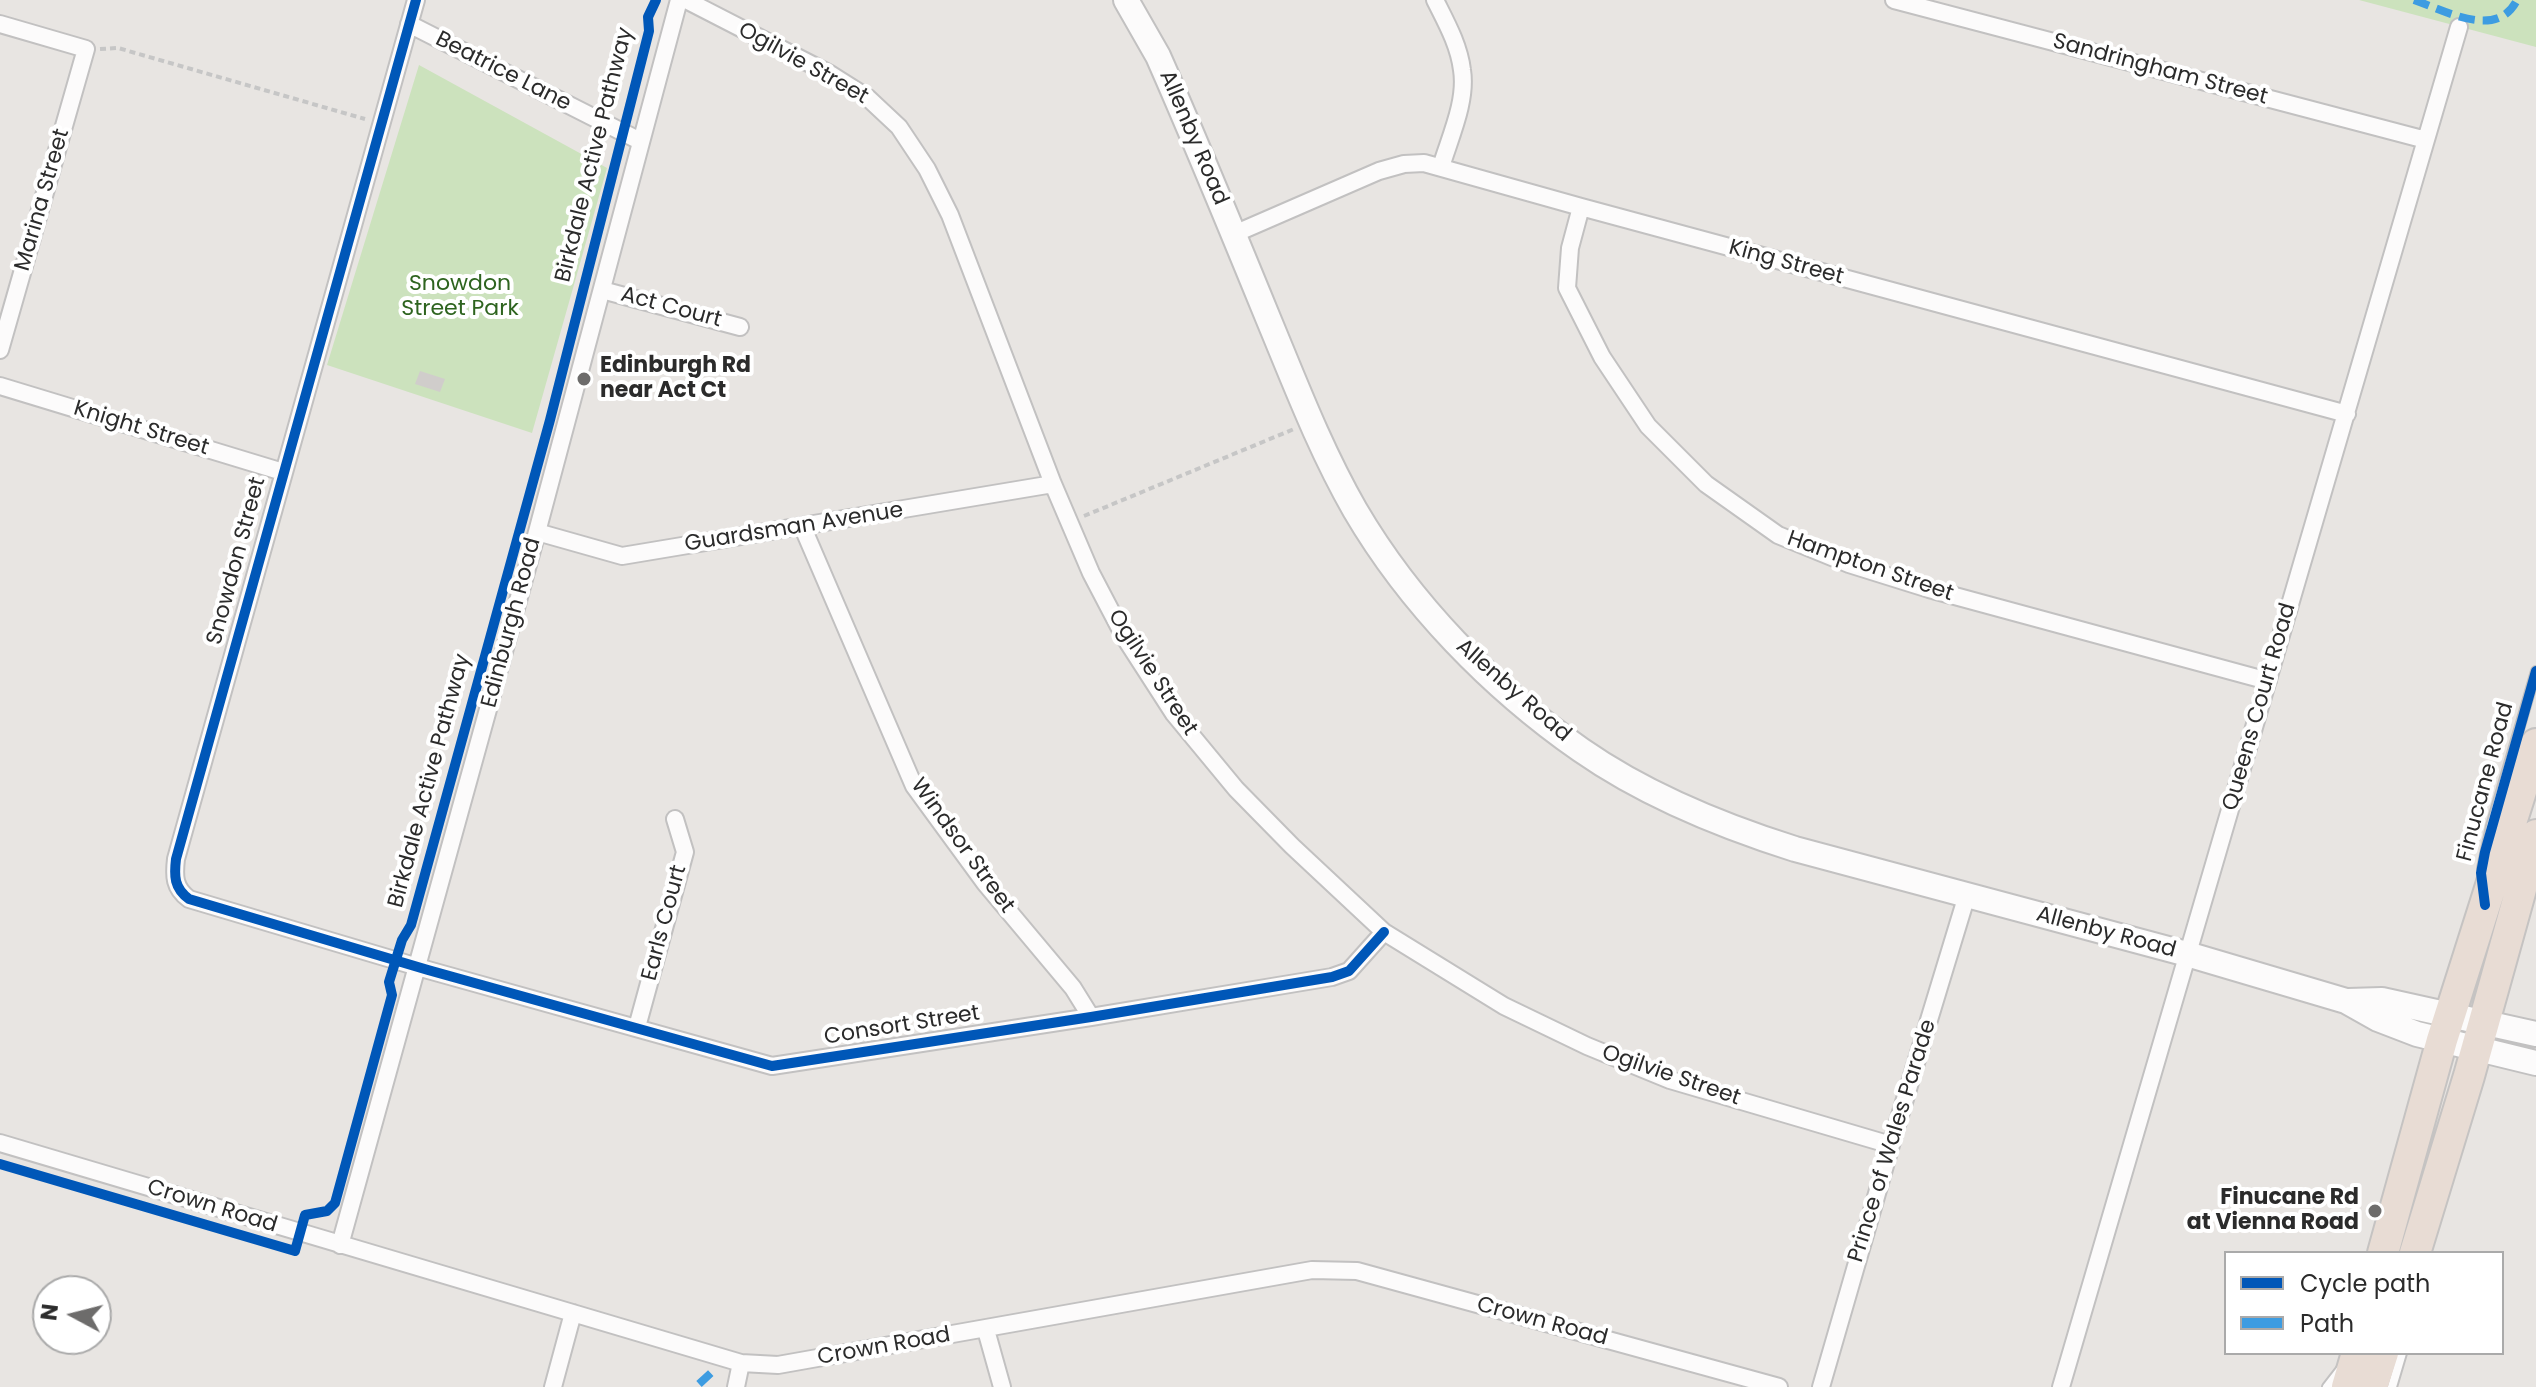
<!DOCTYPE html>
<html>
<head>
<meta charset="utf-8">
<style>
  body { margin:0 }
  #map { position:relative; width:2536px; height:1387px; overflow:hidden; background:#e8e5e2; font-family:Poppins,sans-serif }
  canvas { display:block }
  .legend { position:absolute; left:2224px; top:1251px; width:280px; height:104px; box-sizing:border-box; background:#fff; border:2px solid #aaa; margin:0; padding:10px 14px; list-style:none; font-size:24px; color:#2b2b2b }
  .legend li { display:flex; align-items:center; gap:16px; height:40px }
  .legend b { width:40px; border:2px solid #aaa }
  .north { position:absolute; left:32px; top:1275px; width:80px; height:80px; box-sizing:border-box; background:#fff; border:2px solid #aaa; border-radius:50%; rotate:277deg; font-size:22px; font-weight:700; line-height:32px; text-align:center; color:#2b2b2b }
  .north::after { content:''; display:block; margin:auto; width:28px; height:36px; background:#6d6c6b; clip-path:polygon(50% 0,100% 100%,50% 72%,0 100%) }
</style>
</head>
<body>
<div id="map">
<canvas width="2536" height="1387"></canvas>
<ul class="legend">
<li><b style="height:10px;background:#0057b8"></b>Cycle path</li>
<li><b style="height:10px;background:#3d9ce1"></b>Path</li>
</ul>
<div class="north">N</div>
</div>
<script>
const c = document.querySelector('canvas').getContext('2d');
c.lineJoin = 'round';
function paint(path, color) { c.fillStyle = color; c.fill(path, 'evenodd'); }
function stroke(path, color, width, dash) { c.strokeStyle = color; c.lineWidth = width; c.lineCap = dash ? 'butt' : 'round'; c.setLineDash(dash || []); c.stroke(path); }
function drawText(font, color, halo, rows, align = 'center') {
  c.font = font + ' Poppins,sans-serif'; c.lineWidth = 8; c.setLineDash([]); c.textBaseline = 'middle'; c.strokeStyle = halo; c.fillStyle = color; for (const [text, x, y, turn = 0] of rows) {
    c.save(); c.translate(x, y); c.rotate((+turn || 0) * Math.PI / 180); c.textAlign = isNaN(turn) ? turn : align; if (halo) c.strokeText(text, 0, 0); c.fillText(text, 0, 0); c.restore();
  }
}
const green = new Path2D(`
  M2359 0H2536V47Z
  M419 65 607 168 532 433 327 365Z`);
const building = new Path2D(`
  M420 371 445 379 440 392 415 384Z`);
const path = new Path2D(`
  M100 49 118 48 365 119
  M1084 516 1294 429`);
const lane = new Path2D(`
  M2482 868 2491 826 2536 671
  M2327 1387 2341 1369
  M2392 1387 2402 1353`);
const street = new Path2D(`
  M416 0 176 859C174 876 174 888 189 899L428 970 772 1066 1091 1017 1332 977 1349 971 1384 932
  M686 0 830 74 868 98 899 127 927 169 950 215 1053 484 1091 573 1125 638 1174 714 1236 789 1292 846 1384 932 1504 1006 1587 1046 1670 1080 1891 1145
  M1435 0C1446 22 1459 45 1462 70 1467 101 1450 137 1441 167
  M1894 0 2426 140
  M0 24 86 49 0 350
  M409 24 640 141
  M1581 207 1570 248 1567 288 1602 357 1648 426 1706 484 1778 535 1849 564 1929 589 2268 681
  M1234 234 1379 171 1404 164 1424 163 1581 207 2347 414
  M602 290 740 327
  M0 386 283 472
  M803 528 914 786 985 883 1073 988 1091 1017
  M537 532 622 556 1053 484
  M637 1027 685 852 675 819
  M0 1143 741 1363 778 1365 1312 1270 1357 1271 1779 1387
  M340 1245 537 532 679 0
  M986 1330 1002 1387
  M553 1387 573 1313
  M736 1387 741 1363
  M1821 1387 1891 1145 1967 895
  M2061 1387 2459 27`);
const secondary = new Path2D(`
  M1126 0 1158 56C1196 142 1232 230 1268 318 1295 383 1320 449 1355 510 1410 604 1492 688 1581 750 1644 794 1722 826 1795 849L2187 954 2346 1001 2378 1019 2417 1034 2536 1063
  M2348 1001 2382 1000 2536 1034`);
const highway = new Path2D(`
  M2383 1253 2442 1040 2536 744
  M2415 1253 2469 1076 2536 835
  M2347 1387 2357 1353
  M2372 1387 2383 1353`);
const quiet = new Path2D(`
  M2414 0C2446 11 2497 40 2517 0
  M699 1384 712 1372`);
const cycleway = new Path2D(`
  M416 0 176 859C174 876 174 888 189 899L428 970 772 1066 1091 1017 1332 977 1349 971 1384 932
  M2485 905 2481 873 2485 852 2536 671
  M0 1164 295 1251 305 1215 327 1211 335 1203 392 995 389 982 402 940 411 925 550 420 649 31 648 17 656 0`);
const markers = [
  [584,379,8,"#6d6c6b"],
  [2375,1211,8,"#6d6c6b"]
];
const streetNames = [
  ["Ogilvie Street",803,64,29],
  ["Sandringham Street",2160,70,15],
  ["Beatrice Lane",503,72,27],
  ["Allenby Road",1193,138,67],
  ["Birkdale Active Pathway",595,155,-76],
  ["Marina Street",43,200,-74],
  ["King Street",1786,263,15],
  ["Act Court",671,308,15],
  ["Knight Street",141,429,17],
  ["Guardsman Avenue",794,528,-9],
  ["Snowdon Street",237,561,-75],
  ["Hampton Street",1870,567,19],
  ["Edinburgh Road",512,623,-75],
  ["Ogilvie Street",1152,673,57],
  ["Allenby Road",1513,691,41],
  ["Queens Court Road",2260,707,-74],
  ["Birkdale Active Pathway",430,781,-75],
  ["Finucane Road",2486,782,-75],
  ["Windsor Street",962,846,54],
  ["Earls Court",665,923,-75],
  ["Allenby Road",2106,933,15],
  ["Consort Street",902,1026,-9],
  ["Ogilvie Street",1671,1076,19],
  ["Prince of Wales Parade",1893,1141,-73],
  ["Crown Road",212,1207,17],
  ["Crown Road",1542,1322,15],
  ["Crown Road",884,1347,-10]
];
const parkNames = [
  ["Snowdon",460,284],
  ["Street Park",460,309]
];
const poiNames = [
  ["Edinburgh Rd",600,366],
  ["near Act Ct",600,391],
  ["Finucane Rd",2359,1198,"right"],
  ["at Vienna Road",2359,1223,"right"]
];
paint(green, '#cce2bd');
paint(building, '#d0cdcb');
stroke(lane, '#c2c1c1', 12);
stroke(street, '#c2c1c1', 20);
stroke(secondary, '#c2c1c1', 28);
stroke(highway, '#c5c3c2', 34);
stroke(path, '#c6c6c6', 4, [6, 4]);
stroke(lane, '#fcfbfb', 8);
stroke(street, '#fcfbfb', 16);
stroke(secondary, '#fcfbfb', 24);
stroke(highway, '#e8dcd4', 30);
stroke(quiet, '#3d9ce1', 8, [16, 8]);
stroke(cycleway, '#0057b8', 10);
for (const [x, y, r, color] of markers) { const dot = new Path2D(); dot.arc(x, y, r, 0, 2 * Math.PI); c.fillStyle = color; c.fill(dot); stroke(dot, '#fff', 3); }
drawText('22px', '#2b2b2b', '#fff', streetNames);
drawText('22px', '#2e641f', '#fff', parkNames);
drawText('bold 22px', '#2b2b2b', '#fff', poiNames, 'left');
</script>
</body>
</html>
